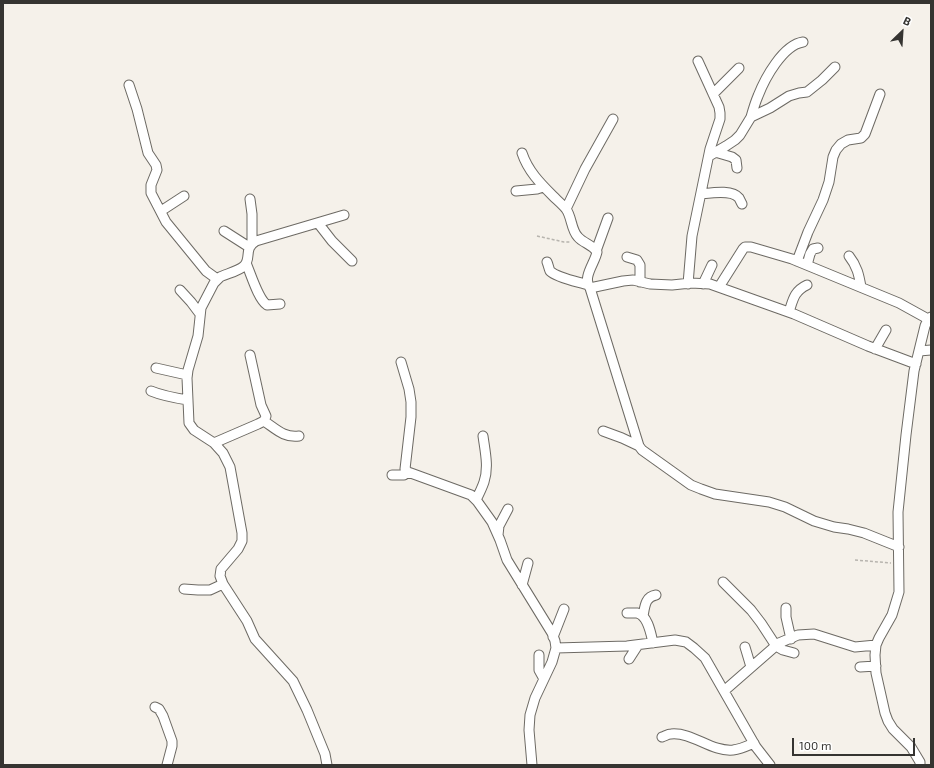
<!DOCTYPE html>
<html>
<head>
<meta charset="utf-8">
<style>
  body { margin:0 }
  #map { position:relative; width:934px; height:768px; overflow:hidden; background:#f5f1ea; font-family:"Exo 2",sans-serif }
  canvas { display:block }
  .frame { position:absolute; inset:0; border:4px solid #353431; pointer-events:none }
  .north { position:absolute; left:882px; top:12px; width:40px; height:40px; -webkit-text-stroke:3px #fff; paint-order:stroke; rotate:25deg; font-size:11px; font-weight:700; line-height:16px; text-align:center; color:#353431 }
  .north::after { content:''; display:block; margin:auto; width:14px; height:18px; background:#353431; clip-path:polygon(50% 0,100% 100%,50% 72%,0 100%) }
  .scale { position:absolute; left:792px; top:738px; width:123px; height:18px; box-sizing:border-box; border:2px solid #353431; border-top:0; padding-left:5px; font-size:12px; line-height:14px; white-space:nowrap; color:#353431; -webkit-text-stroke:3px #fff; paint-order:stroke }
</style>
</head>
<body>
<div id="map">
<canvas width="934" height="768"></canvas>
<div class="frame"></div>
<div class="north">B</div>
<div class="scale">100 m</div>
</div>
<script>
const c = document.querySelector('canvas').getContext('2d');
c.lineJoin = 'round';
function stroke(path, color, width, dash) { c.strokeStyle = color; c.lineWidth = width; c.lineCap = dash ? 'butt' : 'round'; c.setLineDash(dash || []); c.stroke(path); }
const path = new Path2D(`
  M537 236 564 242H570
  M855 560 891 563`);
const minor = new Path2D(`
  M129 85 137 109 148 153 156 165 157 170 151 185V193L166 222 206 271 217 279
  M713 94 739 68
  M751 117C753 110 755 103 758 96 765 78 783 45 803 42
  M715 152 732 157 736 160 737 168
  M522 153C528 171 540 183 553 196 557 200 562 204 566 209 572 217 571 230 578 237 583 243 593 245 597 252 595 263 582 277 590 288L639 446 642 450 691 485 701 489 715 494 769 502 785 507 814 521 834 527 848 529 864 533 899 547
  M709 156 726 146 735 140 740 135 751 117 770 108 789 96 799 93 807 92 822 80 835 67
  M516 191 537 189 543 187
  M701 194C711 193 732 189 739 198 740 200 741 202 742 204
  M250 199 252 214V243
  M566 209 585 169 613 119
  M161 211 184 196
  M318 223 332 241 352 261
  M224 231 249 247
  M596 251 608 218
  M849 256C857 266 859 275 861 287
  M627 257 637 260 640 265V282
  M797 261 808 232 823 200 829 182 833 157 836 150 841 144 848 140 861 138 865 134 880 94
  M547 262C548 264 549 269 550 271 557 278 579 282 588 285
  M246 263C251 274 258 299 267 305L280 304
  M807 265 810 254 813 249 818 248
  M688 284 692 236 710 149 720 119V113L719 107 698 61
  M703 284 712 265
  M719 287 743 249 745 247H751L792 259 899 303 928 319
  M590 288 623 281 633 280 650 284 672 285 691 283 710 284 794 314 868 346 916 364
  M180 290 191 302 200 314
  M789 312C793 300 794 291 807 285
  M875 349 886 330
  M919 351 931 350
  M401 362 409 389 411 402V417L405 469 408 472 471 495 477 501 492 522 500 540 507 560 552 633 555 641 556 648 552 662 535 698 530 715 529 730 532 765
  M156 368 187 375
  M151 391C163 396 175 398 188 400
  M264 421C276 429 284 438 299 436
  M603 431 622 438 639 446
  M214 443 258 424 264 421 266 416 261 405 250 355
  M392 475H404L408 472
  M476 500C479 494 482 488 484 482 489 467 485 451 483 436
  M498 535 499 526 508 509
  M723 582 751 610 761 623 776 646 783 650 794 653
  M522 585 528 563
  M184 589 198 590H210L223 584
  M786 608V617L791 639
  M627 613C630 613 634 613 637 613 648 615 651 634 653 643
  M643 616C645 606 645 597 656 595
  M553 637 564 609
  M745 647 751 667
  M556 648 627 646 675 640 686 642 694 648 705 658 756 747 770 765
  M539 655V670L544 679
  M629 659 638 645
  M860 667 876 666
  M724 691 779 643 798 635 814 634 855 647 876 645
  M155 707 159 709 163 716 172 741V746L167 765
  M662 737C665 736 668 734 671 734 693 732 711 752 733 750 741 749 747 746 754 743
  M327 765 325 754 307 710 293 681 255 639 247 621 223 584 220 576 221 569 238 549 242 541V533L230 467 223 453 214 443 194 430 189 423 187 378 188 370 198 336 201 308 214 283 220 277C226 274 239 271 244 266 252 258 243 249 256 241L344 215
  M920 765V762L911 747 893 729 888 721 885 713 876 673 875 655 876 645 879 638 892 615 899 592 898 512 906 435 914 371 925 326 928 319 931 317`);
stroke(minor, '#6d6a64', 11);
stroke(path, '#b7b4ae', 1.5, [3, 2]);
stroke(minor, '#fff', 9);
</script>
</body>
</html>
